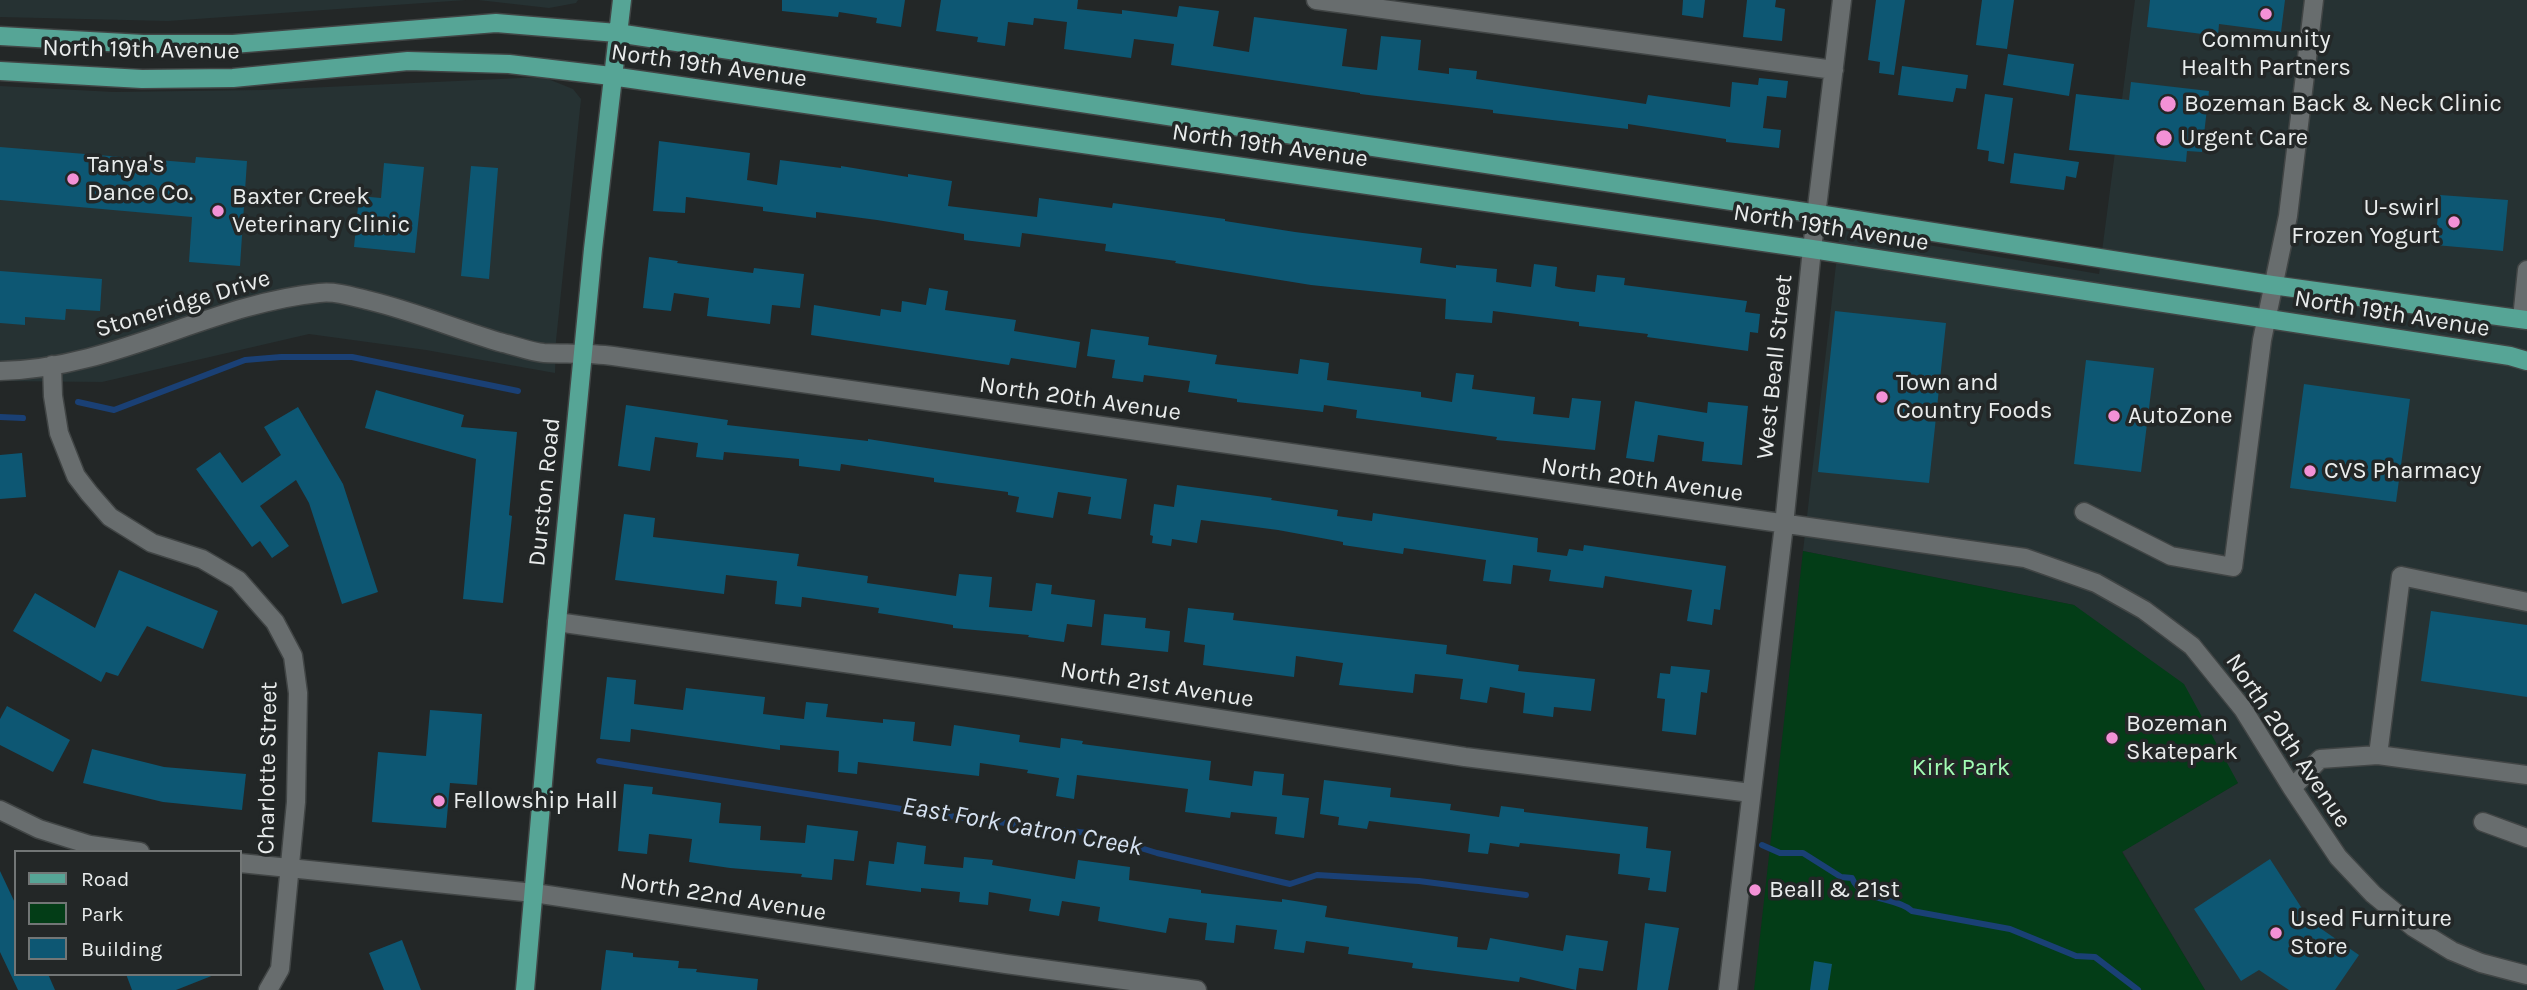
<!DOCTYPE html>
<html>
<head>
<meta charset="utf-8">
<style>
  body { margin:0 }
  #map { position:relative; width:2527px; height:990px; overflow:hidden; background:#232727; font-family:Karla,sans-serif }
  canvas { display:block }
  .legend { position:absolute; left:14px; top:850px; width:228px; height:126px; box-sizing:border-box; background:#232727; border:2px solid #727676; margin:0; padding:9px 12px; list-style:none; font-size:21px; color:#e9ecec }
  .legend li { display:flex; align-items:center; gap:14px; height:35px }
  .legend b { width:35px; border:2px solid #727676 }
</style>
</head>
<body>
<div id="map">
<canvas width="2527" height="990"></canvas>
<ul class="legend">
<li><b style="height:9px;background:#56a596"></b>Road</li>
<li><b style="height:19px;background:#033d17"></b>Park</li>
<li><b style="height:19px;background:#0d5773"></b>Building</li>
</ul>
</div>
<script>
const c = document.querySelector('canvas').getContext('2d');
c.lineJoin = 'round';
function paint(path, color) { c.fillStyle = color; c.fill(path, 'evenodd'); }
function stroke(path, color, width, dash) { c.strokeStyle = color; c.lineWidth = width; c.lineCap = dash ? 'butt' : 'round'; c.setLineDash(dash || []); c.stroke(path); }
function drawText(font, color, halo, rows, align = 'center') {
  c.font = font + ' Karla,sans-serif'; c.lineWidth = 7; c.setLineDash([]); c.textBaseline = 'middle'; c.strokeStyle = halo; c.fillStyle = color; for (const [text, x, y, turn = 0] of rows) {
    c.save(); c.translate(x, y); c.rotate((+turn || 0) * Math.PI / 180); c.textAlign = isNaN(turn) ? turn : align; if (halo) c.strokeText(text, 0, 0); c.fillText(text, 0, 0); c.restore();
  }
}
const built = new Path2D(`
  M0 0H466L168 21 0 17Z
  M478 0H578L576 3 549 8Z
  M2135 0H2527V990H2205L2122 851 2238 783 2074 605 1803 551 1840 230 2099 274Z
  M543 77 573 89 581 99 556 341 555 373 426 350 309 334 102 382 0 381V86L114 92 262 90Z`);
const green = new Path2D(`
  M1803 551 2074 605 2184 684 2238 783 2122 852 2205 990H1754Z`);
const stream = new Path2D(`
  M78 402 114 410 245 360 281 357H352L518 391
  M0 417 23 418
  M599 761 933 814 1095 834 1157 853 1290 884 1317 875 1419 881 1526 895
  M1762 845 1780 853H1803L1841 877 1852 878C1862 903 1895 896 1912 911L2010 929 2076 956 2095 957 2138 990`);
const building = new Path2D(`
  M782 0H905L901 27 876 23 877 18 839 12 838 17 782 11Z
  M941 0H1078L1077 9 1122 14V10L1177 17 1179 6 1219 11 1213 46 1249 52 1254 17 1347 29 1342 66 1377 70 1381 36 1421 40 1418 70 1449 74V68L1477 71 1476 79 1646 104 1648 95 1730 107 1732 82 1758 85 1759 78 1788 81 1786 98 1767 96 1763 128 1781 130 1779 148 1726 142V139L1628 124V129L1493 113V110L1360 94V93L1171 65 1174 44 1134 39 1131 58 1064 49 1067 22 1034 18 1033 25 1008 22 1005 46 977 42 978 37 936 31Z
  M1683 0H1705L1703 18 1682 15Z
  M1747 0H1776L1775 7 1785 9 1782 41 1743 37Z
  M1876 0H1905L1894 75 1879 73 1880 62 1868 60Z
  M1982 0H2014L2007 49 1976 45Z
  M2150 0H2285L2281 32 2219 24 2218 36 2147 27Z
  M2008 54 2074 64 2069 96 2003 85Z
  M1902 66 1968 75 1966 89 1956 88 1953 102 1898 95Z
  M2131 82 2209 91 2202 152 2187 151 2186 162 2069 150 2076 94 2129 100Z
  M1985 94 2013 98 2004 164 1988 161 1989 151 1977 149Z
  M659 141 750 153 747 180 777 185 780 160 841 168V166L908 177V174L952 181 948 206 1037 217 1039 198 1112 208 1113 203 1225 219V221L1295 232 1422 248 1420 263 1456 268V265L1497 269 1496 282 1531 287 1534 264 1557 267 1555 286 1562 288 1595 292 1597 275 1625 278 1624 285 1747 301 1745 312 1760 314 1758 333 1750 332 1748 351 1647 337 1648 334 1579 326V322L1493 311 1492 323 1445 319 1446 299 1311 285 1175 263 1176 261 1105 251 1106 244 1022 233 1020 247 964 240V234L877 220 816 212V218L763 211V207L686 197 685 213 653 211Z
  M0 147 195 163 196 157 247 161 240 266 189 262 192 217 0 200Z
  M2014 153 2079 162 2076 178 2066 176 2064 190 2010 183Z
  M384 163 424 167 415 253 354 247 359 196 381 198Z
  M471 166 498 168 489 279 461 276Z
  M2440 195 2508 200 2503 251 2435 245Z
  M649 257 678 261 677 263 753 273 754 268 804 274 800 308 772 305 770 324 707 316 709 298 674 293 671 311 643 308Z
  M0 271 102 279 100 311 66 309 65 320 25 317V325L0 323Z
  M929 288 948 291 945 310 1016 320 1014 331 1080 342 1076 368 1011 358 1009 365 811 335 814 305 880 316 881 309 901 312 902 301 926 305Z
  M1835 311 1946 323 1929 483 1818 472Z
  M1091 329 1149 337 1148 345 1217 355 1215 364 1298 374 1300 359 1329 363 1327 380 1421 392V397L1452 402 1456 373 1474 375 1472 389 1535 397 1533 414 1569 418 1572 398 1601 401 1595 450 1496 440 1497 437 1356 418 1357 410 1324 405 1323 412 1237 402V399L1188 392 1190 381 1144 375 1143 382 1112 378 1115 360 1087 356Z
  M2086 360 2154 368 2141 472 2074 464Z
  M2304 384 2410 399 2396 502 2290 488Z
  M376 390 464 415 461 427 517 432 509 515 512 516 503 603 463 599 476 459 365 428Z
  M1635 401 1707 413 1708 402 1748 406 1742 465 1702 461 1704 442 1658 435 1654 462 1626 458Z
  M626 405 728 420 727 425 868 441V439L1127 479 1121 519 1088 514 1091 497 1058 492 1053 518 1016 512 1019 497 1008 495V492L934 482V478L841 464 840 471 799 466V459L724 452 723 460 696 457 698 443 655 437 650 471 618 466Z
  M298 407 343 484 378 592 342 604 309 503 296 480 260 506 289 546 272 558 260 541 252 547 196 469 220 452 242 483 281 455 264 427Z
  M22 453 26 497 0 499V455Z
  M1177 485 1272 498 1271 500 1338 510 1337 516 1372 521 1373 513 1538 538 1537 552 1567 556 1569 549 1583 551 1584 545 1726 566 1720 610 1714 609 1712 625 1687 621 1692 590 1605 576 1603 588 1549 581 1551 570 1513 565 1511 584 1483 581 1486 560 1404 548 1403 554 1343 545V542L1278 530 1201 520 1197 543 1172 539 1171 546 1152 543 1153 536 1150 535 1154 504 1174 507Z
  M624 514 655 518 653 537 799 554 797 566 868 576 867 583 956 596 959 574 992 577 989 607 1032 611 1036 583 1052 585 1051 594 1095 600 1092 627 1067 624 1064 642 1028 637 1029 635 953 628V625L878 613 879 608 802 597 801 607 775 604 777 581 726 575 724 594 615 580Z
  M119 570 218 611 203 649 147 626 118 676 106 672 101 682 13 631 35 593 95 628Z
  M1188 608 1234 613 1233 620 1447 645 1446 654 1519 665 1518 671 1595 679 1591 711 1554 707 1553 717 1523 713 1525 693 1490 687 1487 703 1460 699 1463 679 1415 674 1413 693 1339 685 1343 663 1296 656 1294 677 1203 665 1205 645 1184 642Z
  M2431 611 2527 625V697L2421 681Z
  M1104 614 1146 618 1145 628 1170 631 1168 652 1101 645Z
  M1671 666 1710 670 1707 693 1701 692 1696 735 1662 731 1665 699 1657 698 1660 673 1670 674Z
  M607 677 636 680 634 704 683 710 686 688 765 697 763 714 804 719 806 702 828 704 826 717 883 723V719L915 722 913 741 951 746 954 725 1020 735 1019 742 1060 748 1061 738 1083 741 1082 744 1211 761 1209 780 1252 786 1254 771 1284 774 1282 795 1309 798 1304 838 1275 834 1277 817 1231 812 1230 818 1185 812 1188 789 1077 775 1074 799 1056 796 1059 778 1027 773 1028 770 980 763 979 776 858 762 857 774 838 772 839 751 780 745V750L631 729 630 742 600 739Z
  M7 706 70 740 53 772 0 745V719Z
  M430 710 482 714 477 785 450 783 446 828 372 822 378 752 426 756Z
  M92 749 164 767 246 774 242 810 163 802 83 783Z
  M1324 780 1391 788 1390 797 1451 804 1450 810 1499 817 1501 806 1524 809V812L1648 827 1646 848 1671 851 1666 892 1648 890 1650 878 1618 874 1620 854 1520 843 1519 847 1490 843 1488 854 1468 852 1470 834 1369 821 1367 829 1338 825 1339 817 1320 814Z
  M624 784 653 787 652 794 721 803 719 823 761 826 760 840 805 843 807 825 858 831 854 861 834 859 832 880 801 877 802 874 730 868 689 862 692 839 649 834 647 854 618 851Z
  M897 842 926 846 924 864 963 868 964 857 993 860 992 865 1075 879 1078 860 1130 867 1129 880 1201 890V893L1282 902V899L1327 906 1325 917 1458 937 1457 947 1487 950 1490 938 1563 951 1566 935 1608 941 1603 971 1579 968 1576 990 1520 977 1519 982 1412 968 1413 963 1348 954 1349 947 1306 941 1304 953 1274 949 1277 930 1236 925 1234 943 1205 940 1207 923 1169 918 1166 933 1098 921 1100 907 1062 901 1059 916 1029 911 1031 899 989 892 988 905 959 902 960 892 921 888V892L866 885 869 861 894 864Z
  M2270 859 2310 921 2359 955 2335 990H2289L2259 970 2241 981 2194 909Z
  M0 871 16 905V974H48L55 990H18L0 952Z
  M1645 923 1679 928 1668 990H1637Z
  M402 940 421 990H384L369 953Z
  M606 950 633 953V957L679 961 678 968 697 969 696 972 758 979 757 990H601Z
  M1814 961 1832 964 1828 990H1810Z
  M126 974H213L214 975 176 990H132Z`);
const minor = new Path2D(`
  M1316 0 1834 70
  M2522 319 2527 270
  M52 365 53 396 59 433 76 476 89 493 110 517 152 543 202 559 238 580 275 622 293 656 298 693 296 802 280 969 268 990
  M0 371C113 369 210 304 319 293 337 291 354 297 371 301 416 312 458 330 503 343 516 346 531 352 544 353 567 354 590 353 613 356L2025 558 2096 583 2144 610 2192 646 2243 709 2292 788 2338 857 2373 894 2413 927 2452 951 2481 963 2527 975
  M2084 512 2171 556 2233 567 2262 340 2288 216 2314 0
  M557 622 1013 687 1465 757 1751 793
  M2378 755 2401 576 2527 602
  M2292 788 2320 759 2378 755 2527 775
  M0 810 39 829 90 845 140 852
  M2483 822 2527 838
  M240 863 534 893 1006 964 1197 990
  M1728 990 1784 525 1812 249 1842 0`);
const major = new Path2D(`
  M0 36 143 44H233L496 23 617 33 1818 214 2272 285 2527 320
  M0 71 142 79 233 78 408 61 509 64 611 76 1812 249 2510 356 2527 361
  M525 990 557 622 593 249 622 0`);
const markers = [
  [2266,14,7,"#f391d6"],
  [2168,104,9,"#f391d6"],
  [2164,138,9,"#f391d6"],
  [73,179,7,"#f391d6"],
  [218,211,7,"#f391d6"],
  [2454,222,7,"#f391d6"],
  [1882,397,7,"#f391d6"],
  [2114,416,7,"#f391d6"],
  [2310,471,7,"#f391d6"],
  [2112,738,7,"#f391d6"],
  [439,801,7,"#f391d6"],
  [1755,890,7,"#f391d6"],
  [2276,933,7,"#f391d6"]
];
const poiNames = [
  ["Community",2266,40,"center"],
  ["Health Partners",2266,68,"center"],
  ["Bozeman Back & Neck Clinic",2184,104],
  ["Urgent Care",2180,138],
  ["Tanya's",87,165],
  ["Dance Co.",87,193],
  ["Baxter Creek",232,197],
  ["Veterinary Clinic",232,225],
  ["U-swirl",2440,208,"right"],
  ["Frozen Yogurt",2440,236,"right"],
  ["Town and",1896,383],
  ["Country Foods",1896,411],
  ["AutoZone",2128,416],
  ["CVS Pharmacy",2324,471],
  ["Bozeman",2126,724],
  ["Skatepark",2126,752],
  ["Fellowship Hall",453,801],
  ["Beall & 21st",1769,890],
  ["Used Furniture",2290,919],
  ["Store",2290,947]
];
const streetNames = [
  ["North 19th Avenue",141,50,1],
  ["North 19th Avenue",709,66,8],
  ["North 19th Avenue",1270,146,8],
  ["North 19th Avenue",1831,228,9],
  ["Stoneridge Drive",183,304,-17],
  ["North 19th Avenue",2392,314,9],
  ["West Beall Street",1775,367,-84],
  ["North 20th Avenue",1080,399,8],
  ["North 20th Avenue",1642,480,8],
  ["Durston Road",545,492,-84],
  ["North 21st Avenue",1157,685,9],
  ["North 20th Avenue",2288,741,56],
  ["Charlotte Street",268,768,-89],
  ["North 22nd Avenue",723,897,9]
];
const parkNames = [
  ["Kirk Park",1961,768]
];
const waterNames = [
  ["East Fork Catron Creek",1022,827,10]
];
paint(built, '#263233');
paint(green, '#033d17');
stroke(stream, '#1a4075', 6);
paint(building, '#0d5773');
stroke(minor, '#414545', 21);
stroke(major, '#414545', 21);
stroke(minor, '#686d6e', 18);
stroke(major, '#56a596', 18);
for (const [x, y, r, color] of markers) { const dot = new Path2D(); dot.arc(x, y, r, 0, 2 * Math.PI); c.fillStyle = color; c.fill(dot); stroke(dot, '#232727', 2.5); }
drawText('24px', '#e9ecec', '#232727', poiNames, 'left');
drawText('24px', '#e9ecec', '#232727', streetNames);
drawText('24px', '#a2fcb4', '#232727', parkNames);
drawText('italic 26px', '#d5e1f1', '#232727', waterNames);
</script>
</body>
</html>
